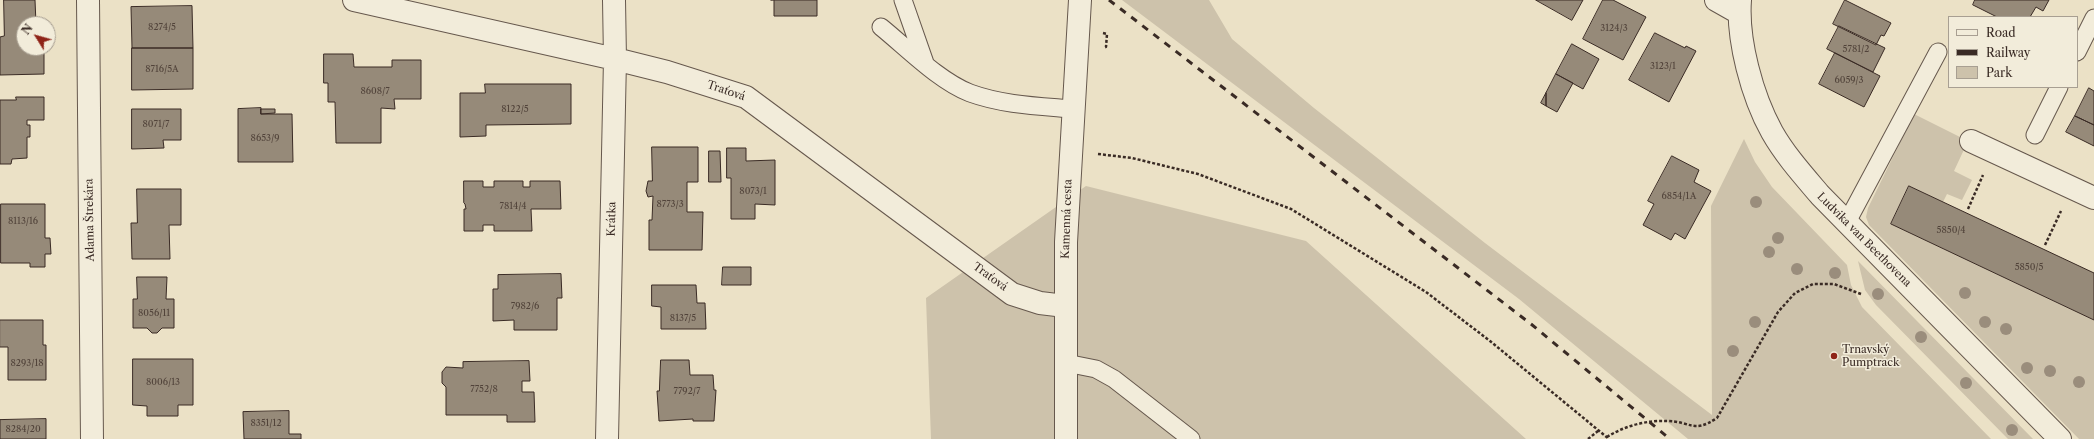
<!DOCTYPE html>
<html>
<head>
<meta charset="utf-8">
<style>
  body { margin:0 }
  #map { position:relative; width:2094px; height:439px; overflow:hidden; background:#ebe1c6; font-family:"Libre Caslon Text",serif }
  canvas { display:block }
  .legend { position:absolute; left:1948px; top:16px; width:130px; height:72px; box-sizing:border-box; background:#f2ecda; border:1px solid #a89f92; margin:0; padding:5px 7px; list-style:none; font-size:12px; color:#3a2b25 }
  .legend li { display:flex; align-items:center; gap:8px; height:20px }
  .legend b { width:20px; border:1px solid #a89f92 }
  .north { position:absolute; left:16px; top:16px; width:40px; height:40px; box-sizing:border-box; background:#f2ecda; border:1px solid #a89f92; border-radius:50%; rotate:307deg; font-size:11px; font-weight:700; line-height:16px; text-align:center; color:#3a2b25 }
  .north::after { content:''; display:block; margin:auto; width:14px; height:18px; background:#8f2418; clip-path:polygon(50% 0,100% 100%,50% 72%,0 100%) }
</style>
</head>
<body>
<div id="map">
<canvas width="2094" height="439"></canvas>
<ul class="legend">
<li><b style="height:5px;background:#f2ecda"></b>Road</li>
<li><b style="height:5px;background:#3a2b25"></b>Railway</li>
<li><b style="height:11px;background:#cdc2ab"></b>Park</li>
</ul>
<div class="north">N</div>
</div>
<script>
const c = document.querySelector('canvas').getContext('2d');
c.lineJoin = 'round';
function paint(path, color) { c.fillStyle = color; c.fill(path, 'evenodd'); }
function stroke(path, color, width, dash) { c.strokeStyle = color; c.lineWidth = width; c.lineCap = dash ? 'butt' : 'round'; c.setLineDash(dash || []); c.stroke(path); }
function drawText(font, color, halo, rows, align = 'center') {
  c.font = font + ' "Libre Caslon Text",serif'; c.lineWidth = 3; c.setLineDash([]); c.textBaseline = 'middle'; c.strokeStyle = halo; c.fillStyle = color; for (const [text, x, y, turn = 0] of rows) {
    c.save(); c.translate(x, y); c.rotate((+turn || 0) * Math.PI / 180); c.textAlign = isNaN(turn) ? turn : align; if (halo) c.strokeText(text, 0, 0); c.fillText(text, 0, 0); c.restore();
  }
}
const green = new Path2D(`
  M1122 0H1209L1232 39 1314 108 1485 243 1712 415 1711 206 1744 139 1755 162 1772 187 1847 265 1851 285 1862 307 1991 439H1688L1519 299Z
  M1914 114 1968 141 1954 171 1972 180 1962 200 1947 194 1943 202 1909 186 1891 224 2094 320V439H2079L1869 225 1866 217 1868 208Z
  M1086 186 1306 241 1526 439H931L926 298Z
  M1858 261 2033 439H2008L1876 305 1865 290Z`);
const building = new Path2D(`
  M4 0H35L36 24H24V48H44V74L0 75V37L4 36Z
  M771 0H817V16H774V0Z
  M1536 0H1583L1572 20Z
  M1603 0H1613L1646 17 1623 60 1583 39Z
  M1845 0 1891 23 1884 36 1881 35 1876 45 1833 24Z
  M1975 0H2049L2043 11 2036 7 2030 17H1997L1973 5Z
  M192 6 193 48H132L131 7Z
  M1839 26 1885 48 1873 72 1827 49Z
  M1655 33 1685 48 1686 46 1696 51 1669 102 1629 80Z
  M1572 44 1599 59 1583 89 1556 74Z
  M132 48H193V89L132 90Z
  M1835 53 1880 76 1864 107 1819 84Z
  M324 54H353L354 67H392V60H421V99H394L395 109 381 108V143H336L335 102H328V83H324Z
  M1556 74 1573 83 1557 112 1546 106V93Z
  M485 84H571V124L486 125V136L460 137V93H485Z
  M2089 88 2094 91V125L2075 116Z
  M1546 93V106L1541 103Z
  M16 97H44V120H27V125H30V137H27V158L12 159 11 164H0V100H16Z
  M261 108V114H292L293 162H238V109Z
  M132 109H181V140H163L164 148 132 149Z
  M261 109H275V113L261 114Z
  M2075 116 2094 125V146L2066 132Z
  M652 147H698V182H687V212H703L702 250H649V220H652L653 196 648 197 646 191 648 181H652Z
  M727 148H746V161L775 160V205L755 204V219H731V178H727Z
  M709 151H720L721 182H709Z
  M1672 156 1699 170 1694 182 1711 191 1685 239 1675 233 1671 240 1643 225 1654 204 1648 201Z
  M464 181H483V187H494V181H523V187H530V181H560L561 209H531L532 231H494V225H483V231H464V209H466L465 204 464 203Z
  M1909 186 2094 273V320L1891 224Z
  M137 189H181V225H169L170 259H132L131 223H137Z
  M1 204H45V238H50L51 254H45V267H30V263H1Z
  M723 267H751V285H722Z
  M561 274 562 298H557V330H514V320L493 321V289H498V275Z
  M137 277H167L166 299H174V328H162L157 333H152L147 328H133V299H137Z
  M652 285H696L697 303H705L706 329H661V307L652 306Z
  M0 320H43V345H46V380H8V347H0Z
  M133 359H193V405H178V416H147V406L133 405Z
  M661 360H689L690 375H713L714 390H716L714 421H693V419L659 421 657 391H659Z
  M529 361 530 381H522V392H534L535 422H507V415H446V387L442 383V372L446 367 463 368V362Z
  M289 411V434H301V439H244L243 412Z
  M46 419V439H0V420Z`);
const path = new Path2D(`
  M1103 33 1107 34 1106 47H1104
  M1098 154 1132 158 1198 174 1291 209 1426 292 1490 341 1609 439
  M1968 209 1983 175
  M2045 245 2061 211
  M1607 437C1624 426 1647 420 1667 421 1690 421 1693 434 1717 418L1778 312 1795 293 1813 284H1834L1861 294
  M1588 439 1598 431`);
const service = new Path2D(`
  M903 0 925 63
  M881 27C907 48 939 81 970 93 1003 105 1038 106 1073 109
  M2077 52 2094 18
  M2035 135 2059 87
  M1847 222 1938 52
  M1066 363 1096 369 1114 379 1191 439`);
const minor = new Path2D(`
  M88 0 92 439
  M354 0 615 59 667 72 746 97 1012 294 1040 303 1065 306
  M1716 0 1739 13
  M1740 0C1737 40 1752 96 1772 132 1785 155 1803 175 1820 195L2060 439
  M1971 141 2094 198
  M607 439 615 59 614 0
  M1066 439V242L1080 0`);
const rail = new Path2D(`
  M1109 0 1531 324 1670 439`);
const trees = [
  [1756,202],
  [1778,238],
  [1769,252],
  [1797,269],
  [1835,273],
  [1965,293],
  [1878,294],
  [1755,322],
  [1985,322],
  [2006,329],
  [1921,337],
  [1733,351],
  [2027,368],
  [2050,371],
  [2079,382],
  [1966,383],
  [2012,430]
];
const markers = [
  [1834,356,4,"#8f2418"]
];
const numberNames = [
  ["8274/5",162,27],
  ["3124/3",1614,28],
  ["5781/2",1856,49],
  ["3123/1",1663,66],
  ["8716/5A",162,69],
  ["6059/3",1849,80],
  ["8608/7",375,91],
  ["8122/5",515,109],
  ["8071/7",156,124],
  ["8653/9",265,138],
  ["8073/1",753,191],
  ["6854/1A",1679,196],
  ["8773/3",670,204],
  ["7814/4",513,206],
  ["8113/16",23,221],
  ["5850/4",1951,230],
  ["5850/5",2029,267],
  ["7982/6",525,306],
  ["8056/11",154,313],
  ["8137/5",683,318],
  ["8293/18",27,363],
  ["8006/13",163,382],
  ["7752/8",484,389],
  ["7792/7",687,391],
  ["8351/12",266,423],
  ["8284/20",23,429]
];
const streetNames = [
  ["Traťová",726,91,19],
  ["Krátka",612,219,-89],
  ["Kamenná cesta",1067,219,-88],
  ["Adama Štrekára",90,220,-91],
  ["Ludvika van Beethovena",1864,240,45],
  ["Traťová",990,277,36]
];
const poiNames = [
  ["Trnavský",1842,350],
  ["Pumptrack",1842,363]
];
paint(green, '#cdc2ab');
paint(building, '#968a79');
stroke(building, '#3a2b25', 1);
stroke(service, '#66584d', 19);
stroke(minor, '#66584d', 24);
stroke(path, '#3a2b25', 2.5, [3, 2]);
stroke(service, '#f2ecda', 17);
stroke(minor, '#f2ecda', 22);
stroke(rail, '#3a2b25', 3, [7, 7]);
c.fillStyle = '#9a8d7c';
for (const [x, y] of trees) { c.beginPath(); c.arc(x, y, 6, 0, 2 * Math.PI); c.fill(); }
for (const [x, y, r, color] of markers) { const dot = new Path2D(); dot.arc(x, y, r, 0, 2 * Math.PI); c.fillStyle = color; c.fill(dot); stroke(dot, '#f2ecda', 1.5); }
drawText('9px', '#51433a', null, numberNames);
drawText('11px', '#3a2b25', '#f2ecda', streetNames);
drawText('11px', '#3a2b25', '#f2ecda', poiNames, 'left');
</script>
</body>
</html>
